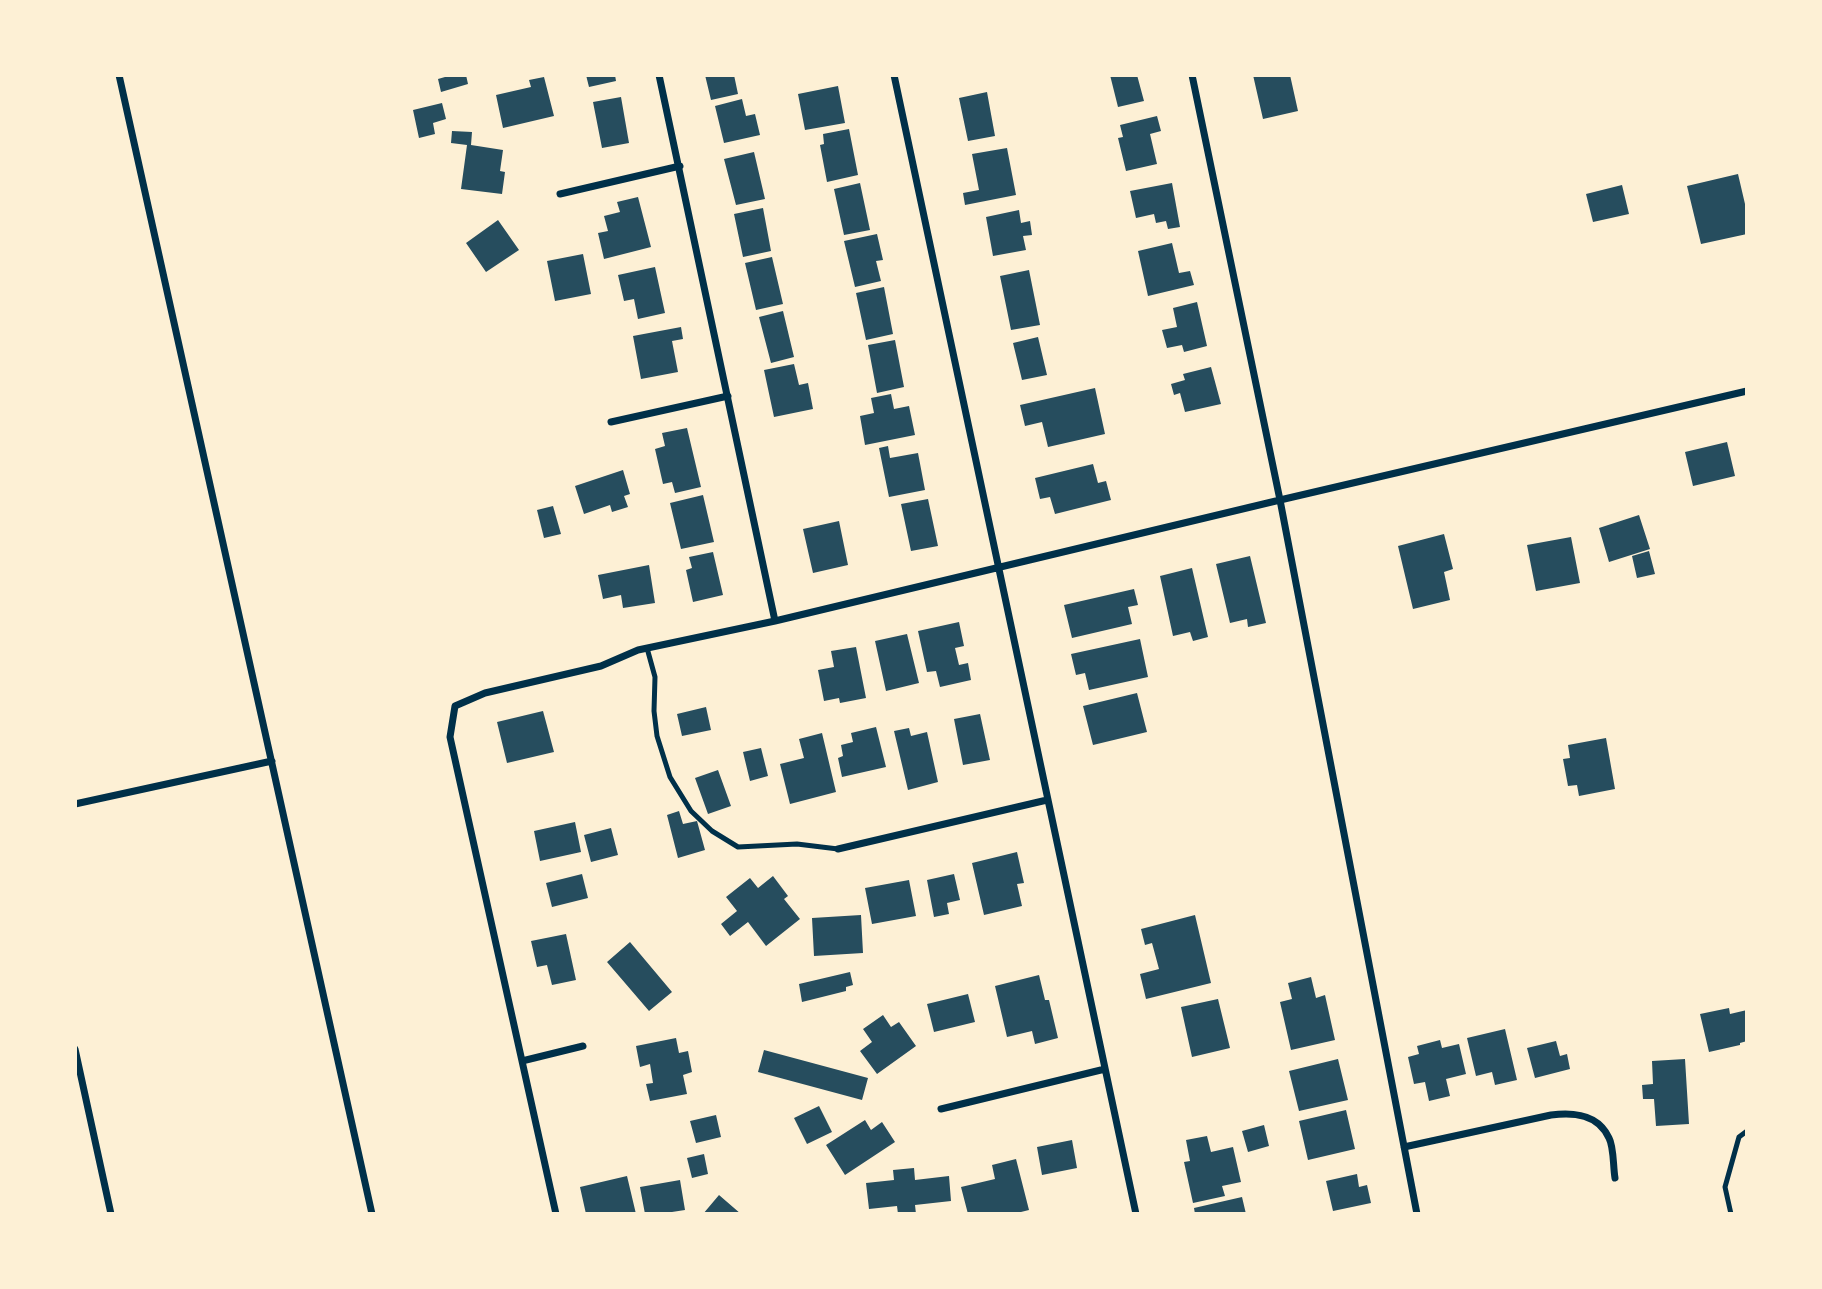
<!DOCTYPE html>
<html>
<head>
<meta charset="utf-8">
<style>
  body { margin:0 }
  #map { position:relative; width:1822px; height:1289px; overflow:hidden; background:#fdf0d5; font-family:"Fira Sans",sans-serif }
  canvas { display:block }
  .frame { position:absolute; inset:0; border:77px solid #fdf0d5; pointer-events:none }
</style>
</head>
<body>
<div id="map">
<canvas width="1822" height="1289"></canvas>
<div class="frame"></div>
</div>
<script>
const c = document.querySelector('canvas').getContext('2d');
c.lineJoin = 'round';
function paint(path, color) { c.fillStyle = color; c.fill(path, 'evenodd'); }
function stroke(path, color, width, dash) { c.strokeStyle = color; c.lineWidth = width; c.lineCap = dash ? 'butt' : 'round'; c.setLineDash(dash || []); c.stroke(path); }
const building = new Path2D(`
  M452 75H466L468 84 441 92 438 79Z
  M586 75H615L616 81 589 87Z
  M705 75H734L738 94 711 100Z
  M1110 75H1137L1144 101 1118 107Z
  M1253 75H1290L1298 111 1263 119Z
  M544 77 554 116 503 128 496 95 531 87 529 80Z
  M838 86 845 123 805 130 798 94Z
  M987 92 995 136 968 141 959 98Z
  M621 97 629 143 602 148 593 102Z
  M742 99 746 116 755 114 760 135 724 143 715 106Z
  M442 103 446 119 433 123 435 134 419 138 413 110Z
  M1157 116 1161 131 1150 134 1157 164 1126 171 1118 138 1123 137 1120 125Z
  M849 129 858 175 827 182 820 145 824 144 823 134Z
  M452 131 472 132 471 145 503 150 500 171 505 172 502 194 461 189 467 145 451 143Z
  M1007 148 1016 195 965 205 963 193 979 190 972 154Z
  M754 152 765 199 736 205 724 159Z
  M1738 174 1745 204 1747 203V234L1701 244 1687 186Z
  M860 183 870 230 844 235 834 189Z
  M1172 183 1180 227 1168 229 1166 221 1156 223 1154 214 1136 218 1130 191Z
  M1622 185 1629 214 1593 222 1586 194Z
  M638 197 651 247 604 259 598 233 608 231 604 216 620 212 617 202Z
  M763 208 771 251 743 257 734 214Z
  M1019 210 1021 223 1030 221 1032 235 1023 236 1026 250 993 256 986 217Z
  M498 220 519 250 486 272 466 243Z
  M877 234 883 260 876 261 881 281 855 287 844 241Z
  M1172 243 1179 273 1190 271 1194 285 1148 296 1138 251Z
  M583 254 591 294 555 301 547 261Z
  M772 257 783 304 756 310 745 263Z
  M655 267 665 313 638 319 634 299 624 301 618 275Z
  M1029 270 1040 325 1011 330 1000 276Z
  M884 287 893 334 866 340 856 293Z
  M1197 302 1207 346 1184 352 1182 345 1167 348 1162 330 1177 327 1173 308Z
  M783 311 794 357 771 363 759 317Z
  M681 327 683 339 672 341 678 372 641 379 633 336Z
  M1038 337 1047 375 1022 380 1013 343Z
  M895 340 904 387 877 393 868 345Z
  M794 364 799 385 808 383 813 409 774 417 764 370Z
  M1211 367 1221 404 1185 412 1180 393 1174 395 1171 384 1185 380 1183 374Z
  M1095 388 1105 434 1048 447 1042 422 1025 426 1020 405Z
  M891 394 894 409 909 406 915 435 865 445 860 416 874 413 871 398Z
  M687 428 701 487 675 493 672 482 663 484 655 449 665 446 662 433Z
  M1727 442 1735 476 1693 486 1685 452Z
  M888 446 890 458 918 453 925 490 889 497 879 448Z
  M1093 464 1098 483 1106 481 1111 500 1055 514 1050 497 1040 499 1035 478Z
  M623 470 630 494 624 496 628 507 612 512 610 505 584 514 575 486Z
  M703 495 714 542 681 549 670 503Z
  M928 499 938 546 911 551 901 504Z
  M553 506 561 534 544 538 537 510Z
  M1639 515 1650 549 1609 562 1599 528Z
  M839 521 848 565 813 573 803 529Z
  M1444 534 1453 569 1444 572 1450 600 1413 609 1398 546Z
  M1571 537 1580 583 1536 591 1527 545Z
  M1649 551 1655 574 1637 578 1632 556Z
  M713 552 723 595 693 602 686 570 692 568 689 557Z
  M1250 556 1266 623 1248 627 1247 619 1230 623 1216 564Z
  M649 565 655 603 623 608 621 595 603 599 598 575Z
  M1192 568 1208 637 1193 641 1190 632 1173 636 1160 576Z
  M1134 589 1138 605 1128 607 1132 624 1072 638 1064 605Z
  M959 622 964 646 955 648 959 665 968 663 971 680 940 687 936 671 927 672 918 631Z
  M907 634 919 683 886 691 875 641Z
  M1140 639 1148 677 1089 690 1085 673 1076 675 1071 654Z
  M856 647 866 698 840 703 839 698 824 701 818 670 834 667 831 651Z
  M1137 693 1147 732 1093 745 1083 706Z
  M706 707 711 730 682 736 677 714Z
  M543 711 554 752 507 763 497 722Z
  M980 714 990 760 963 765 954 719Z
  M876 727 886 767 842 777 838 758 843 756 841 745 853 742 851 733Z
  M909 728 911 736 927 732 938 782 908 790 894 731Z
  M822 733 836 792 790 804 780 764 804 758 799 739Z
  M1606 738 1615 789 1579 796 1577 785 1568 786 1563 759 1570 758 1568 745Z
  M761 748 768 776 750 781 743 752Z
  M718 770 731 806 708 814 695 778Z
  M679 811 683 824 697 821 705 850 678 858 667 815Z
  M575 822 581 852 540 861 534 831Z
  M611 828 618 855 591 862 584 835Z
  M1017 852 1024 883 1017 884 1022 906 984 915 972 863Z
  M582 874 588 898 552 907 546 883Z
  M954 874 960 900 947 903 949 914 934 917 927 880Z
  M773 876 788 896 784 899 800 919 766 946 748 922 730 936 721 924 737 911 726 897 750 878 758 888Z
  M909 880 916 916 872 924 865 888Z
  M861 915 863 953 814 956 812 918Z
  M1195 915 1211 983 1146 999 1140 974 1159 969 1152 943 1145 945 1141 929Z
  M566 934 576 980 552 985 547 965 537 967 531 941Z
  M630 942 672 992 649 1011 607 962Z
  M850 972 853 985 846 987V991L802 1002 799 984Z
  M1039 975 1045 1000H1049L1058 1038 1035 1044 1032 1031 1007 1037 995 986Z
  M1311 977 1316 998 1325 995 1335 1040 1291 1050 1280 1002 1292 999 1288 983Z
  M968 994 975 1022 934 1032 927 1004Z
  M1218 999 1230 1048 1192 1057 1181 1007Z
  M1729 1008 1730 1014 1747 1010V1041L1740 1043V1045L1709 1052 1700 1014Z
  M883 1015 891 1027 899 1022 916 1046 877 1074 860 1051 872 1042 863 1029Z
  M1505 1029 1517 1080 1495 1085 1492 1072 1476 1076 1467 1038Z
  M676 1038 679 1053 688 1051 692 1072 683 1075 687 1094 650 1101 646 1084 653 1083 650 1064 640 1067 636 1046Z
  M1440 1040 1442 1048 1459 1044 1466 1074 1446 1079 1450 1096 1429 1101 1425 1082 1414 1084 1408 1057 1419 1054 1417 1046Z
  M1556 1041 1560 1056 1567 1054 1570 1069 1535 1078 1527 1048Z
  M764 1050 868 1078 862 1100 758 1072Z
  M1338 1059 1348 1100 1299 1111 1289 1071Z
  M1685 1059 1689 1124 1656 1126 1654 1099H1643L1642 1085 1653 1084 1652 1061Z
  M819 1106 832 1132 807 1144 794 1118Z
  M1346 1110 1355 1149 1308 1160 1299 1121Z
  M716 1115 721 1137 696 1143 690 1121Z
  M865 1120 871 1130 882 1122 895 1142 845 1175 826 1145Z
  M1264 1125 1269 1146 1248 1152 1242 1131Z
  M1207 1136 1211 1152 1233 1147 1241 1182 1222 1186 1225 1196 1193 1203 1184 1162 1190 1161 1186 1140Z
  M1072 1140 1077 1168 1042 1175 1037 1147Z
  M704 1154 708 1174 692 1178 687 1158Z
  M1016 1159 1029 1210 1013 1214H968L961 1187 995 1179 992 1165Z
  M914 1168 915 1180 949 1176 951 1201 915 1205 916 1214H898L897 1206 869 1209 866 1183 894 1180 893 1170Z
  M1357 1174 1359 1187 1367 1185 1371 1203 1333 1211 1326 1181Z
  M627 1176 636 1214H586L580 1187Z
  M680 1180 685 1210 659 1214H645L640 1187Z
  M719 1195 741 1214H703Z
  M1242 1197 1246 1214H1195L1194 1208Z`);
const service = new Path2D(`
  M647 648 655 677 654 711 657 736 670 777 691 811 712 831 738 847 797 844 838 849
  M1731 1214 1725 1187 1739 1137 1747 1131`);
const minor = new Path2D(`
  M119 75 372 1214
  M659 75 775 621
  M894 75 1136 1214
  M1192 75 1280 500 1417 1214
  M560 194 680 166
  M611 422 728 396
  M75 804 272 761
  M838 849 1047 800
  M75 1049 111 1214
  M522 1061 583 1046
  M941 1109 1105 1069
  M1404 1147 1551 1115C1574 1112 1598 1114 1609 1138 1614 1147 1613 1167 1615 1178
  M556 1214 450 737 455 706 485 693 601 666 638 650 775 621 1280 500 1747 391`);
paint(building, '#264d5e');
stroke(service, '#003049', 5);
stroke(minor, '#003049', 7);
</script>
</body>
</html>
